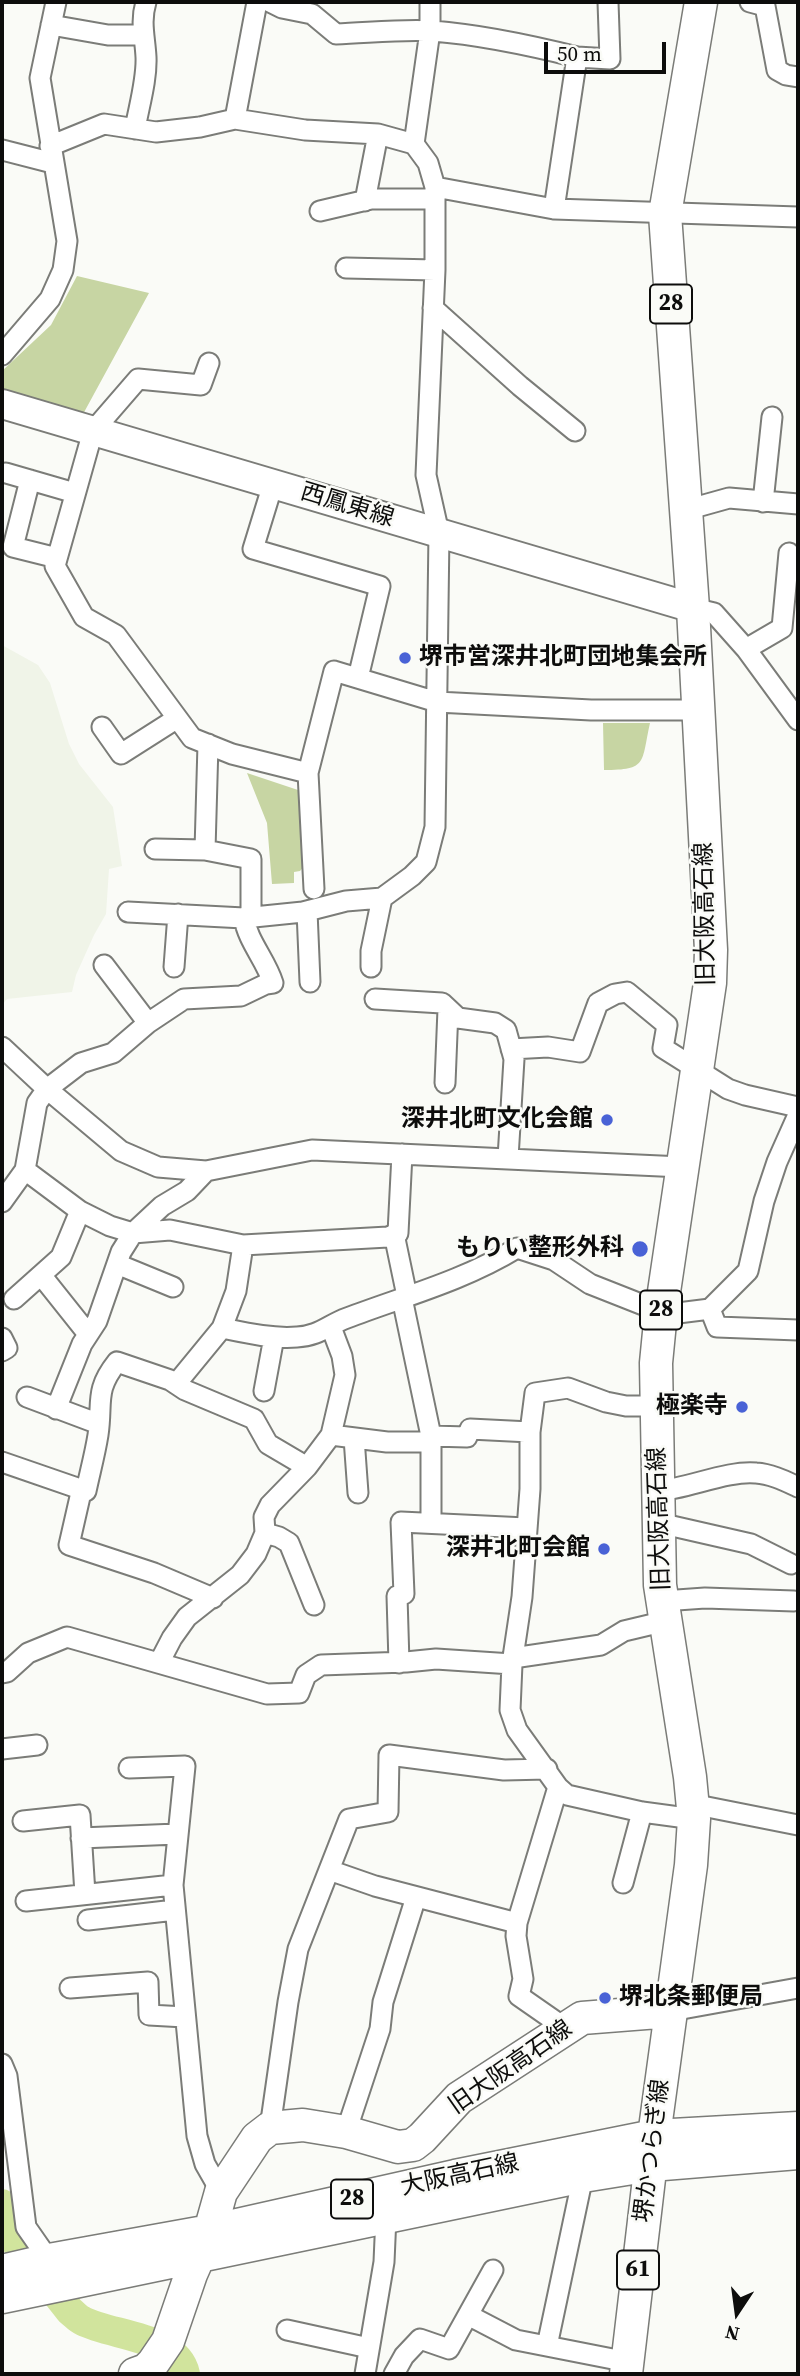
<!DOCTYPE html>
<html>
<head>
<meta charset="utf-8">
<style>
  body { margin:0 }
  #map { position:relative; width:800px; height:2376px; overflow:hidden; background:#fafbf7; font-family:"Source Serif 4",serif }
  canvas { display:block }
  .frame { position:absolute; inset:0; border:4px solid #0d0d0c; pointer-events:none }
  .north { position:absolute; left:702px; top:2278px; width:70px; height:70px; -webkit-text-stroke:5px #fafbf7; paint-order:stroke; rotate:193deg; font-size:19px; font-weight:700; line-height:28px; text-align:center; color:#0d0d0c }
  .north::after { content:''; display:block; margin:auto; width:24px; height:32px; background:#0d0d0c; clip-path:polygon(50% 0,100% 100%,50% 72%,0 100%) }
  .scale { position:absolute; left:544px; top:42px; width:122px; height:32px; box-sizing:border-box; border:4px solid #0d0d0c; border-top:0; padding-left:9px; font-size:21px; line-height:24px; white-space:nowrap; color:#0d0d0c; -webkit-text-stroke:5px #fafbf7; paint-order:stroke }
</style>
</head>
<body>
<div id="map">
<canvas width="800" height="2376"></canvas>
<div class="frame"></div>
<div class="north">N</div>
<div class="scale">50 m</div>
</div>
<script>
const c = document.querySelector('canvas').getContext('2d');
c.lineJoin = 'round';
function paint(path, color) { c.fillStyle = color; c.fill(path, 'evenodd'); }
function stroke(path, color, width, dash) { c.strokeStyle = color; c.lineWidth = width; c.lineCap = dash ? 'butt' : 'round'; c.setLineDash(dash || []); c.stroke(path); }
function drawText(font, color, halo, rows, align = 'center') {
  c.font = font + ' "Source Serif 4","Noto Sans JP",serif'; c.lineWidth = 5; c.setLineDash([]); c.textBaseline = 'middle'; c.strokeStyle = halo; c.fillStyle = color; for (const [text, x, y, turn = 0] of rows) {
    c.save(); c.translate(x, y); c.rotate((+turn || 0) * Math.PI / 180); c.textAlign = isNaN(turn) ? turn : align; if (halo) c.strokeText(text, 0, 0); c.fillText(text, 0, 0); c.restore();
  }
}
const built = new Path2D(`
  M2 645 38 665 50 683 69 744 79 764 113 807 122 866 109 869 106 914 94 935 76 975 72 992 7 999 2 1005Z`);
const green = new Path2D(`
  M77 276 149 293 82 416 2 394V371L51 325Z
  M603 723H650C641 763 648 770 604 770Z
  M247 773 304 792 306 864 300 871 294 872V883L272 884 267 823Z`);
const river = new Path2D(`
  M2 2204 7 2231 70 2311C74 2314 78 2319 83 2321 112 2336 177 2336 185 2374`);
const street = new Path2D(`
  M270 2 282 8 312 14 336 34C368 33 401 29 433 31 483 35 529 45 577 57
  M750 2 765 6 777 70 786 75 798 77
  M51 25 108 35H142
  M235 119 257 2
  M135 129C139 106 147 80 146 57 145 37 140 22 146 2
  M414 144 430 31V2
  M50 146 104 124 156 132 200 127 235 119 305 130 378 134 414 144 428 163 435 187V270L426 475 439 533 435 827 426 862 412 876 382 898 371 951V967
  M2 150 53 163
  M435 187 554 209 798 217
  M365 201 378 134
  M554 209 577 57 610 59 608 2
  M320 211 371 199H435
  M346 268 435 270
  M433 308 520 386 575 431
  M2 355 50 299 63 270 67 241 40 78 56 2
  M209 363 201 385 138 379 93 431 55 566 84 617 116 635 192 738 232 754 308 773
  M6 473 75 493
  M30 480 13 547 57 558
  M273 484 253 549 380 586 358 678
  M763 502 772 417
  M686 510 729 498 798 504
  M693 608 714 613 746 649 798 720
  M746 649 782 628 789 553
  M102 727 121 754 176 719
  M155 849 205 850 251 859V917
  M205 850 208 744
  M314 889 308 773 334 671 437 702 591 710H698
  M307 911 310 982
  M128 912 244 918 303 912 346 901 382 898
  M104 965 148 1023
  M174 967 178 914
  M375 999 442 1003 458 1018 495 1023 506 1030 514 1059 508 1158
  M2 1047 47 1089 121 1151 158 1167 206 1171 312 1150 682 1167
  M511 1049 548 1047 580 1052 598 1003 615 994 627 992 667 1025 663 1048 728 1089 745 1095 798 1107
  M445 1083 448 1009
  M25 1170 80 1211 110 1226 133 1233 170 1230 243 1245 388 1237 398 1233 402 1154
  M2 1202 25 1170 37 1103 47 1089 81 1063 113 1053 148 1023 184 999 241 996 266 984 273 983C266 960 248 942 244 918
  M394 1234 407 1296
  M117 1264 173 1287
  M41 1275 88 1334
  M402 1298 431 1436V1523
  M14 1299 61 1257 80 1211
  M710 1309 717 1327 798 1330
  M222 1328C246 1333 272 1339 297 1337 319 1336 328 1325 347 1318 405 1296 463 1281 517 1248L554 1260 590 1284 661 1312 678 1313 710 1309 748 1271 764 1201 777 1162 798 1115
  M2 1338 7 1348 2 1351
  M176 1384 222 1328 236 1291 243 1245
  M264 1391 274 1337
  M27 1397 99 1424
  M56 1409 82 1344 97 1321 121 1252 133 1233 162 1206 187 1191 206 1171
  M530 1432 535 1393 568 1388 606 1402 626 1406H657
  M331 1435 387 1442H431
  M431 1436 467 1437 470 1429 530 1432V1489L522 1597 512 1664 510 1710 517 1730 558 1787 567 1795 642 1812 694 1819
  M354 1438 358 1493
  M2 1462 86 1491C90 1472 95 1454 98 1435 103 1402 94 1391 117 1362L170 1380 185 1390 254 1419 268 1444 307 1467
  M82 1488 69 1545 154 1573 213 1598
  M659 1491C688 1488 730 1470 756 1473 771 1474 785 1481 798 1487
  M659 1523 751 1544 791 1564
  M265 1533 279 1537 289 1543 314 1605
  M663 1601 705 1598 794 1601
  M513 1658 601 1645 624 1631 666 1621
  M159 1663 172 1638 187 1617 240 1575 256 1554 265 1533 264 1517 270 1505 307 1467 331 1435 345 1375 342 1356 331 1327
  M399 1663 397 1596 404 1594 401 1522 526 1528
  M2 1673 7 1672 28 1653 67 1637 267 1694 299 1693 306 1675 321 1665 406 1662 436 1659 512 1664
  M2 1749 37 1745
  M129 1768 185 1766 173 1885 197 2136 205 2164 221 2192
  M558 1787 517 1923 516 1936 523 1979 519 1996 565 2028
  M692 1804 798 1825
  M23 1821 80 1815 85 1894
  M81 1838 177 1834
  M329 1870 375 1886 517 1923
  M623 1883 642 1812
  M26 1901 173 1885
  M88 1920 175 1910
  M70 1988 148 1982 149 2015 185 2017
  M671 2011 798 1988
  M2 2064 7 2076 26 2227 49 2260
  M270 2128 288 2002 298 1949 349 1819 388 1812 389 1755 504 1770 547 1769
  M346 2132 380 2029 383 2002 416 1897
  M468 2315 516 2340 628 2362
  M287 2330 369 2348
  M547 2346 583 2176
  M365 2374 384 2262 386 2216
  M394 2374 404 2356 420 2339 449 2349 493 2270`);
const secondary = new Path2D(`
  M2 404 693 608`);
const primary = new Path2D(`
  M2 2271 49 2260 210 2231 455 2176 654 2136 798 2128
  M2 2297 583 2176 651 2165 798 2153
  M135 2374 146 2370 153 2363 168 2341 191 2274 210 2231 221 2192 257 2138 270 2128 303 2125 346 2132 398 2147 413 2145 422 2138 459 2098 582 2018 671 2011
  M626 2374 654 2136 691 1865 694 1819 690 1777 660 1585 656 1363 661 1312 710 983 711 950 693 608 665 214 701 2`);
const markers = [
  [405,658,7,"#4962d6"],
  [607,1120,7,"#4962d6"],
  [640,1249,9,"#4962d6"],
  [742,1407,7,"#4962d6"],
  [604,1549,7,"#4962d6"],
  [605,1998,7,"#4962d6"]
];
const shields = [
  [671,304,42],
  [661,1310,42],
  [352,2199,42],
  [638,2270,42]
];
const shieldNames = [
  ["28",671,304],
  ["28",661,1310],
  ["28",352,2199],
  ["61",638,2270]
];
const streetNames = [
  ["西鳳東線",347,506,17],
  ["旧大阪高石線",706,914,-91],
  ["旧大阪高石線",660,1519,-92],
  ["旧大阪高石線",511,2068,-35],
  ["堺かつらぎ線",653,2151,-83],
  ["大阪高石線",460,2176,-12]
];
const poiNames = [
  ["堺市営深井北町団地集会所",419,658,"left"],
  ["深井北町文化会館",593,1120],
  ["もりい整形外科",624,1249],
  ["極楽寺",728,1407],
  ["深井北町会館",590,1549],
  ["堺北条郵便局",619,1998,"left"]
];
paint(built, '#f0f4e8');
paint(green, '#c7d5a3');
stroke(river, '#d1e49d', 30);
stroke(street, '#7b7c78', 23);
stroke(secondary, '#7b7c78', 32);
stroke(primary, '#7b7c78', 35);
stroke(street, '#fff', 19);
stroke(secondary, '#fff', 28);
stroke(primary, '#fff', 32);
for (const [x, y, r, color] of markers) { const dot = new Path2D(); dot.arc(x, y, r, 0, 2 * Math.PI); c.fillStyle = color; c.fill(dot); stroke(dot, '#fafbf7', 2.5); }
for (const [x, y, w] of shields) { const box = new Path2D(); box.roundRect(x - w / 2, y - 19.5, w, 39, 5); c.fillStyle = '#fafbf7'; c.fill(box); stroke(box, '#0d0d0c', 2); }
drawText('bold 23px', '#0d0d0c', null, shieldNames);
drawText('24px', '#0d0d0c', '#fafbf7', streetNames);
drawText('bold 24px', '#0d0d0c', '#fafbf7', poiNames, 'right');
</script>
</body>
</html>
